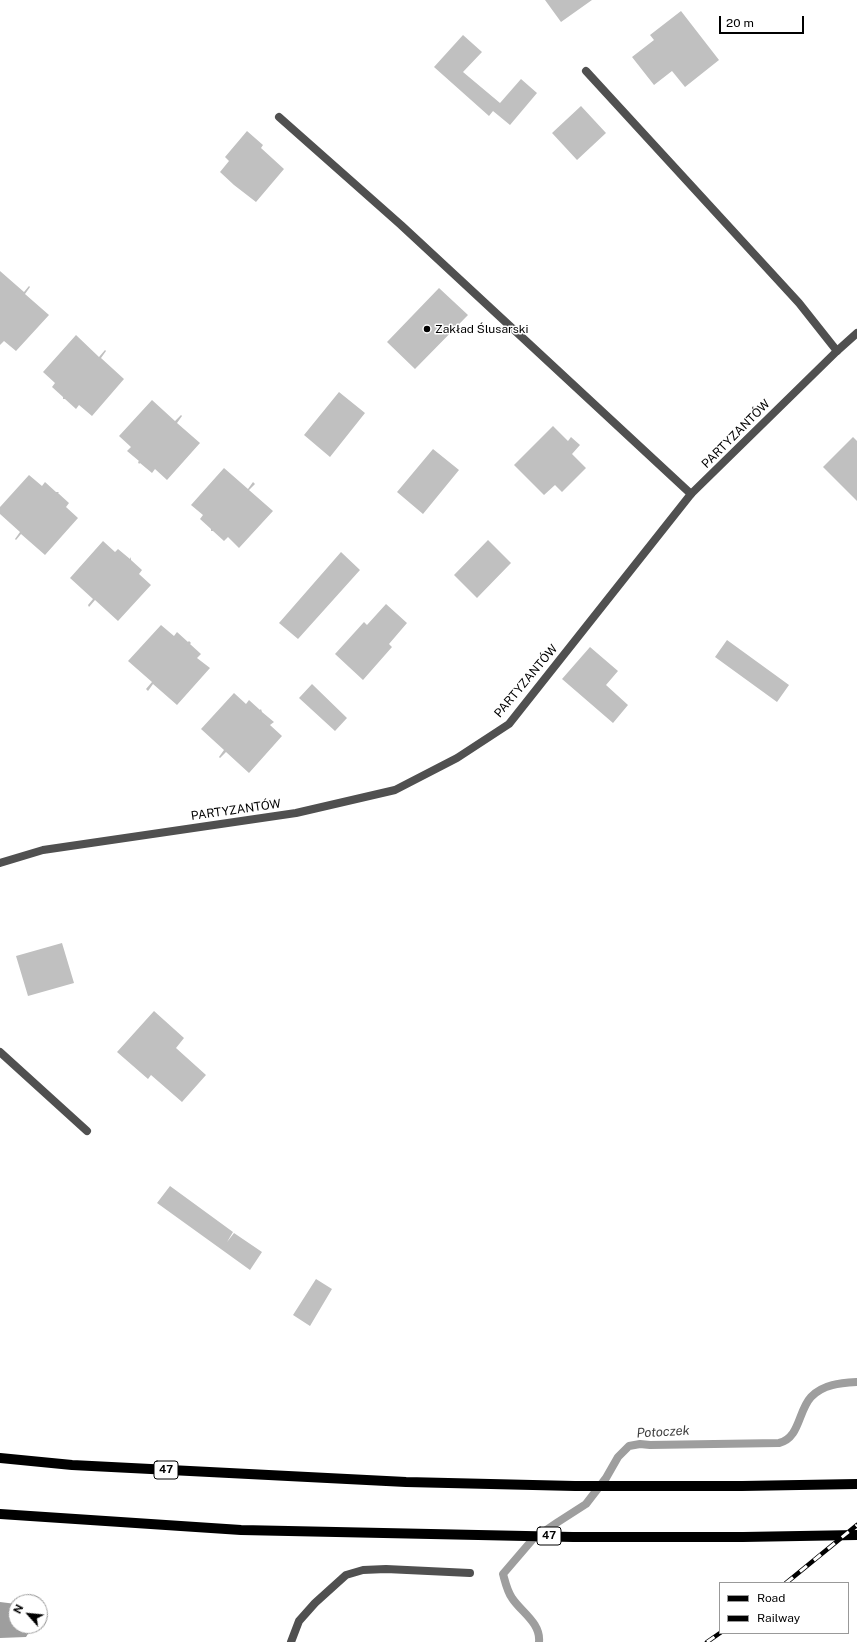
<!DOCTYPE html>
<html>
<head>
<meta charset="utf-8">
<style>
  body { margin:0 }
  #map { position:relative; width:857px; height:1642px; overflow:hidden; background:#fff; font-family:"Public Sans",sans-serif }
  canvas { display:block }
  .legend { position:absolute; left:719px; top:1582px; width:130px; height:52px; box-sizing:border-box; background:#fff; border:1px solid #999; margin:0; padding:5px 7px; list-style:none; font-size:12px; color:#000 }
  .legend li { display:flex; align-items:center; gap:8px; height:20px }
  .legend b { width:20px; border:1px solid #999 }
  .north { position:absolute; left:8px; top:1594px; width:40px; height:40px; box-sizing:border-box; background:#fff; border:1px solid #999; border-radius:50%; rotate:297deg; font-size:11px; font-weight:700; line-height:16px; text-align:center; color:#000 }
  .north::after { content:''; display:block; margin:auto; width:14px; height:18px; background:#000; clip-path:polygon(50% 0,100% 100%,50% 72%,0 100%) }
  .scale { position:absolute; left:719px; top:16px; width:85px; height:18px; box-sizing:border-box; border:2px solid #000; border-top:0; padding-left:5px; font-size:12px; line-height:14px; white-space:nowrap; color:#000; -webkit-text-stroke:3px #fff; paint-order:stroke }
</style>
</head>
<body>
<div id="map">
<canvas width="857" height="1642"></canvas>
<ul class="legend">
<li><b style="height:5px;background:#000"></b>Road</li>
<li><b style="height:5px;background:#000"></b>Railway</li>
</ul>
<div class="north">N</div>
<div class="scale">20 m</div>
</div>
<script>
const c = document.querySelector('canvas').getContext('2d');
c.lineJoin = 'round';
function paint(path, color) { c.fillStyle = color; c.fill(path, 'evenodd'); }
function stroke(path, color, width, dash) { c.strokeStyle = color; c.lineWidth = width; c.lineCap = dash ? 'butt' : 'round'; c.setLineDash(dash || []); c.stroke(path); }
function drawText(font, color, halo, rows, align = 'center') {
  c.font = font + ' "Public Sans",sans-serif'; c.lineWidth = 3; c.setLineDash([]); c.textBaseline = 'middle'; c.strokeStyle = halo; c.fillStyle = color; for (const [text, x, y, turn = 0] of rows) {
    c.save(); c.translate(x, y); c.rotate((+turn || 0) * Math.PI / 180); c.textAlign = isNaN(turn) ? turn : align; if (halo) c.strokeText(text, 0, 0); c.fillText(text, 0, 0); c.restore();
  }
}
const water = new Path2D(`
  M0 1602 16 1604V1626H33L26 1637 0 1638Z`);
const stream = new Path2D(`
  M539 1642C541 1623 521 1612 512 1598 507 1591 505 1581 503 1574L533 1539 558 1522 586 1504 606 1478 618 1457 629 1446 640 1444 650 1445 779 1443C800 1438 798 1411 811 1397 823 1384 841 1383 857 1382`);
const building = new Path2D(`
  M545 0H592L561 22Z
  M681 11 719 60 685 87 672 71 654 85 632 57 654 40 650 35Z
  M463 35 482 52 463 72 500 103 521 79 537 93 510 125 493 111 489 116 434 67Z
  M581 106 606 133 577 160 552 133Z
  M247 131 263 145 261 148 284 169 256 202 234 185 220 172 229 161 225 157Z
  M0 271 24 292 29 286 30 287 25 294 49 315 16 351 4 341 0 345Z
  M439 288 468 315 415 369 387 342Z
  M76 335 99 357 105 350 106 351 101 358 124 379 92 416 79 405 76 409 65 399H63V397L52 387 55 383 43 372Z
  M339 392 365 413 330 457 304 435Z
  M152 400 175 421 181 415 182 416 177 423 200 443 167 480 155 469 152 473 140 463 139 464 138 462 139 461 127 451 131 447 119 436Z
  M553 426 568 441 571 437 580 445 572 454 586 468 562 492 555 485 544 495 514 465Z
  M853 437 857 441V501L823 467Z
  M433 449 459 470 423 514 397 492Z
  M224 468 248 489 253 482 255 484 249 490 273 511 239 548 228 537 224 541 213 531H211V529L200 519 203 515 191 505Z
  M29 475 42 486 45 482 56 492H59L58 493 69 503 66 507 78 518 45 555 21 534 16 540 15 539 20 532 0 514V507Z
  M488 540 511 563 477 598 454 575Z
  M103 541 115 552 118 549 130 559 131 557V560L142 570 139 574 151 585 118 621 95 600 89 607 88 605 93 599 70 578Z
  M341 552 360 570 298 639 279 623Z
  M386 604 407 623 389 644 392 647 363 680 335 654 364 622 367 625Z
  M161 625 174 636 177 632 188 642 189 641 191 643 190 644 201 654 197 658 210 668 177 705 153 684 148 691 146 689 152 682 128 661Z
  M727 640 789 685 777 702 715 657Z
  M590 647 618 671 606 685 628 705 613 723 562 679Z
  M312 684 347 718 335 731 299 698Z
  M234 693 246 704 249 700 260 710 261 709 262 712 274 722 270 725 282 736 249 773 226 752 220 758 219 757 224 750 201 729Z
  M62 943 74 983 28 996 16 956Z
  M154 1011 184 1038 176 1048 206 1075 182 1102 151 1075 148 1079 117 1052Z
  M170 1186 233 1232 227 1242 234 1233 262 1252 250 1270 157 1203Z
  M316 1279 332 1289 310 1326 293 1315Z`);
const service = new Path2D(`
  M586 71 799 303 837 351
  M279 117 401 225 691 494
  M0 1052 87 1131
  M291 1642 299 1621 315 1603 346 1575 363 1570 386 1569 470 1573`);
const minor = new Path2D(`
  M0 863 43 850 296 813 395 790 457 758 509 724 691 494 837 351 857 333`);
const primary = new Path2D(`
  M0 1458 72 1465 406 1482 575 1486H742L857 1484
  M0 1514 241 1530 573 1537H743L857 1535`);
const rail = new Path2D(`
  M786 1583 857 1525
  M707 1642 720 1633`);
const markers = [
  [427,329,4,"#000"]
];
const shields = [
  [166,1470,24],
  [549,1536,24]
];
const shieldNames = [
  ["47",166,1470],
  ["47",549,1536]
];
const poiNames = [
  ["Zakład Ślusarski",435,329]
];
const streetNames = [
  ["PARTYZANTÓW",736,434,-45],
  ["PARTYZANTÓW",526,681,-50],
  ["PARTYZANTÓW",236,810,-8]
];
const waterNames = [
  ["Potoczek",663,1432,-3]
];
paint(water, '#9e9e9e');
stroke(stream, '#9e9e9e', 8);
paint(building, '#c0c0c0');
stroke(service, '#505050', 8);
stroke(minor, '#505050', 8);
stroke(primary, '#000', 10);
stroke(rail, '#000', 4.5);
stroke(rail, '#fff', 3, [9]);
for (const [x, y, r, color] of markers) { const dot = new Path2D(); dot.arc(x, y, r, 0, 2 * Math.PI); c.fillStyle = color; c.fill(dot); stroke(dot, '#fff', 1.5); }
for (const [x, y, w] of shields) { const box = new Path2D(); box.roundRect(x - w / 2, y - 9, w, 18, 3); c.fillStyle = '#fff'; c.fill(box); stroke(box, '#000', 1); }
drawText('bold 11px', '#000', null, shieldNames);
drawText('12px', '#000', '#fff', poiNames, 'left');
drawText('12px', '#000', '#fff', streetNames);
drawText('italic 13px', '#3f3f3f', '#fff', waterNames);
</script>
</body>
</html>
